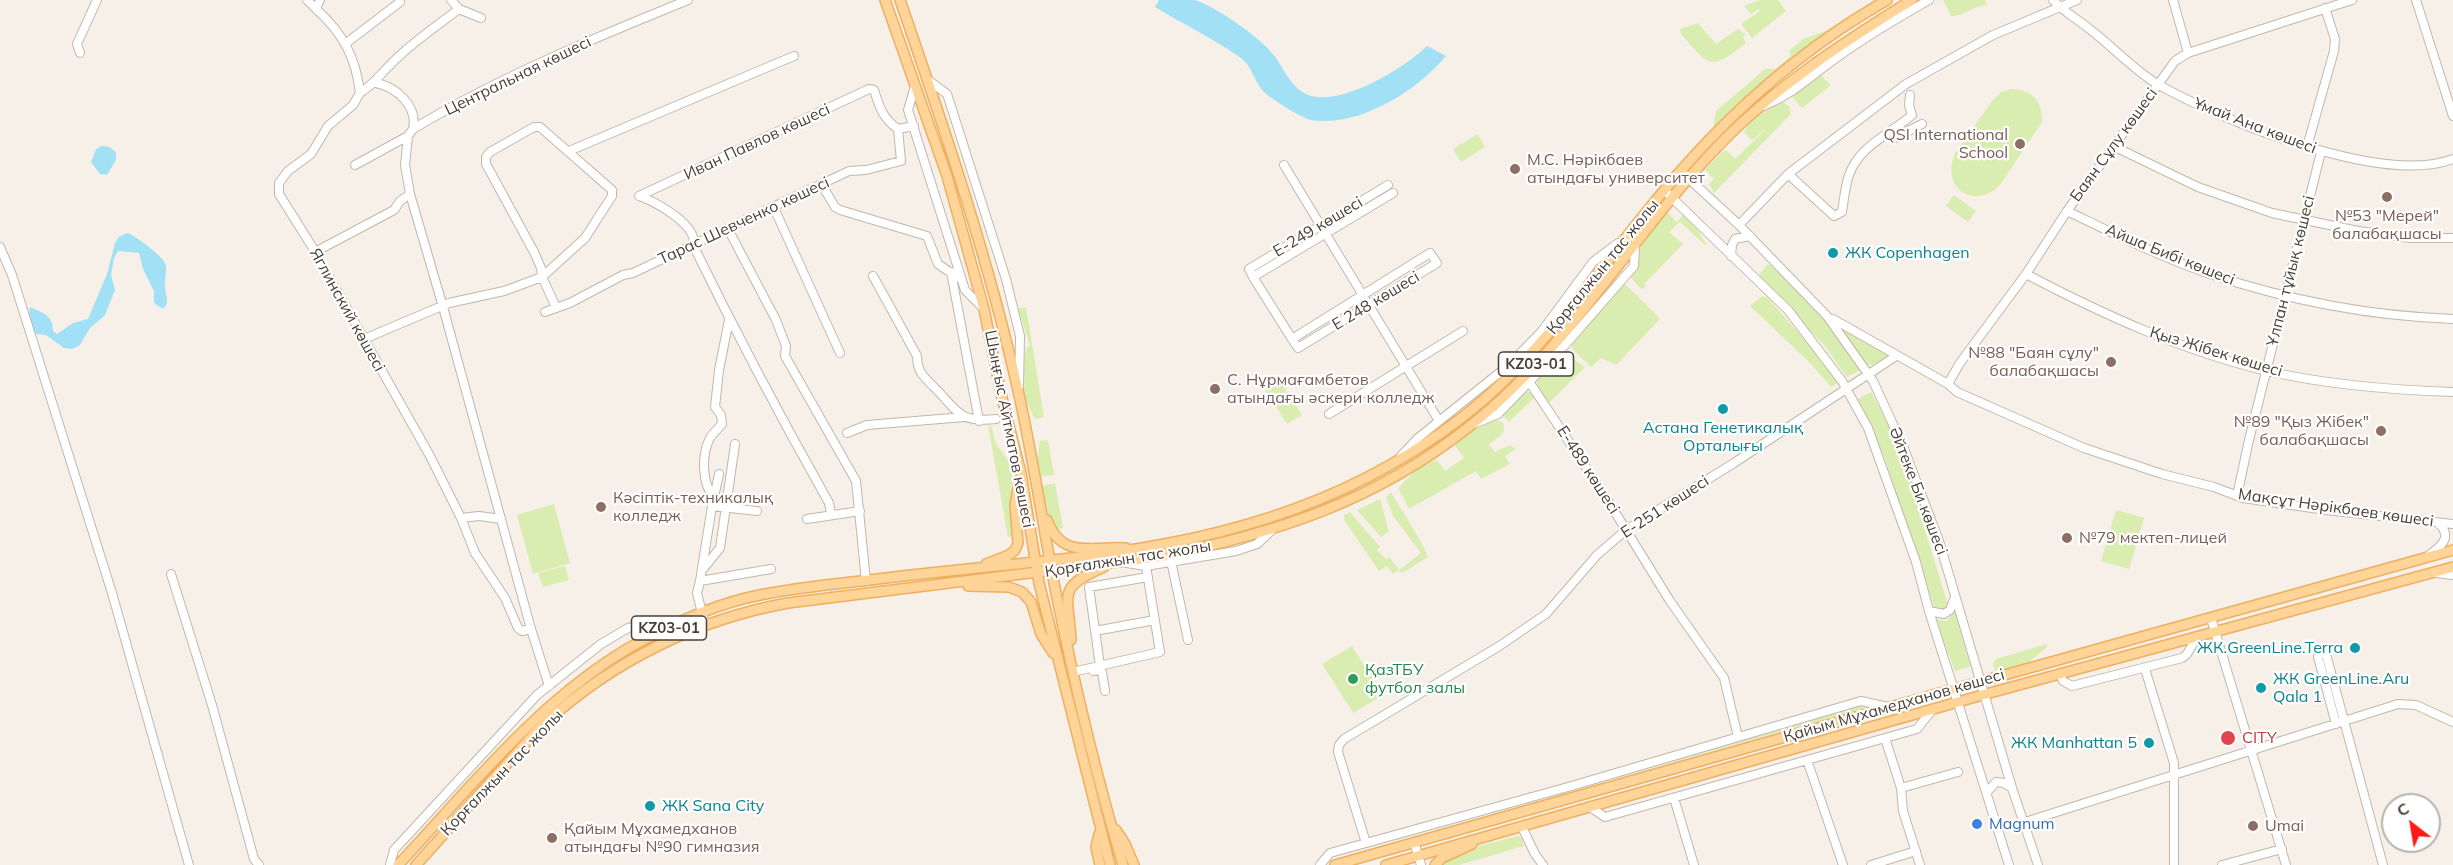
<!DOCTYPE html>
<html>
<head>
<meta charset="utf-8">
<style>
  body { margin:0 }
  #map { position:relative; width:2453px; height:865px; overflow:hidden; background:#f6f0e9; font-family:Mulish,sans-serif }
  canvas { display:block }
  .north { position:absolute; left:2381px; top:793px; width:60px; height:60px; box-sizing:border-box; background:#fff; border:2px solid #b7b3af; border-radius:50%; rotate:329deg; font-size:16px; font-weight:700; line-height:24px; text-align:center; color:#4a4037 }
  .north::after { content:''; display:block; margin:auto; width:21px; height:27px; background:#ff1917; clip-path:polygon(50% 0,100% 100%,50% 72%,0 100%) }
</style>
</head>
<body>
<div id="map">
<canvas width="2453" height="865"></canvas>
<div class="north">С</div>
</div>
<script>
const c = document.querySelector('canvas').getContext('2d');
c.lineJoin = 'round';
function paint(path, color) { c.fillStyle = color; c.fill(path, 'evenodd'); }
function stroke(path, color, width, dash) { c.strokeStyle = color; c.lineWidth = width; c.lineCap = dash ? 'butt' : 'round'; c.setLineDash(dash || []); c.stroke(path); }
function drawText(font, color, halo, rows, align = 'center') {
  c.font = font + ' Mulish,sans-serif'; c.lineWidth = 4.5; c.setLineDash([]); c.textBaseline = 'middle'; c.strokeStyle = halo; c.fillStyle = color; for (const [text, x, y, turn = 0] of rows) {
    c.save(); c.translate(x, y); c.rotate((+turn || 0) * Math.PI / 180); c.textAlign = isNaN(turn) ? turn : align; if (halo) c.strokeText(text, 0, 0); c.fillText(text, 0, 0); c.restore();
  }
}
const green = new Path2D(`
  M1760 0H1778L1786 11 1752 38 1741 24 1760 11 1758 9 1751 14 1744 6Z
  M1943 0H1985L1987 5C1974 5 1964 17 1951 16Z
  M1698 23 1716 44 1738 29 1746 35 1743 37 1746 43C1710 72 1709 66 1681 34L1680 29Z
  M1834 28C1790 58 1751 93 1713 130L1716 111 1765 69H1775L1791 56 1789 51 1803 39Z
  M1820 74 1831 85 1802 108 1791 96Z
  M2011 89C2032 89 2043 101 2042 122L2000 185C1974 211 1940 188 1955 153L1993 100 2001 92Z
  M1782 102 1789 106 1791 114 1714 193 1709 184 1714 179 1705 170 1721 153 1726 150 1735 159 1766 129 1752 140 1744 132C1753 115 1765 108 1782 102Z
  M1478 134 1485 147 1461 162 1453 149Z
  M1954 195 1976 211 1968 222 1946 206Z
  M1666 211 1677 222 1683 215 1697 229 1706 244 1705 245 1680 222 1669 232 1683 244 1644 284 1646 287 1641 289 1629 275 1636 265 1642 241Z
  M1768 264 1794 285 1829 326 1860 370 1847 377 1824 345 1775 295 1759 275Z
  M1622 283 1626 285 1660 319 1616 365 1601 358 1591 367 1575 352 1571 345Z
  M1762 296 1767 297 1813 349 1838 383 1831 387 1808 361 1750 306Z
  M1026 307 1044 417 1035 419C1024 398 1017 380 1024 358 1026 351 1025 349 1030 345L1020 315 1015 309Z
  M1840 327 1890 355 1872 365H1867Z
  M1565 353 1585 367 1549 403 1537 386 1538 380 1562 354Z
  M1280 381 1302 415 1287 424 1265 389Z
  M1526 392H1531L1535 397 1509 422 1502 415 1503 411Z
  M1871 392 1899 446 1948 605 1942 610 1935 609 1884 456 1856 400Z
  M1496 420 1502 422 1504 426 1503 434 1489 444 1495 452 1510 445 1516 449 1505 456 1510 464 1481 479 1476 471 1409 509 1398 488 1422 464 1437 460 1445 471 1464 458 1455 446 1464 434Z
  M988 425 992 428 996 444 1008 460 1012 475 1010 513 1015 536 1008 537Z
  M1048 440 1054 475 1040 476 1037 459 1040 441Z
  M1055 483 1063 528 1057 530 1048 518 1042 488V486Z
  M1391 492 1420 540 1428 557 1402 573 1398 570 1393 574 1387 566 1379 571 1344 520V515L1350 512 1380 547 1377 550 1386 559 1389 557 1399 570 1421 553 1393 516 1386 497Z
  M1380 499 1389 532 1381 537 1357 510Z
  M554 504 570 563 533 574 517 515Z
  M2116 510 2144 518 2129 569 2101 561Z
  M565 566 569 580 543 587 538 573Z
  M1955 612 1971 666 1955 671 1935 619 1946 621Z
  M2047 644 2046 648 2028 663 1996 673 1993 664 1996 659Z
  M1352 646 1383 695 1353 713 1322 664Z
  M1860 705 1868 707 1327 859 1330 856Z
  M1517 836 1522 838 1524 846 1459 865H1440L1479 846Z`);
const water = new Path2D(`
  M1159 0C1169 0 1185 0 1195 0 1217 7 1264 40 1276 58 1285 71 1290 85 1304 93 1335 111 1405 68 1427 46L1446 56C1417 91 1358 128 1311 120 1303 119 1270 98 1264 92 1255 83 1252 66 1241 58 1214 39 1183 24 1155 7Z
  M102 146 109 147 116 152V160L107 175 100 174 91 162 96 149Z
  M127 233C135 235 162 256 165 263 168 270 164 279 165 287 165 296 171 301 163 309L154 303V291L143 269 139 253 118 251 114 258 111 275 115 290 105 315 90 328 80 345 72 349 64 348 46 335 37 334 31 330 28 319 30 307C43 313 53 315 53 331L57 334 73 323 88 319 107 274 115 243 119 237Z`);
const minor = new Path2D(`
  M307 0 316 9
  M320 0 316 9C343 33 356 58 360 93L353 105 328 126 311 154 288 171 279 183V194L311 245 430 456 461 518 475 553 505 598 518 628 522 631 531 629
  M2053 0C2064 12 2079 20 2092 31 2114 48 2135 71 2159 85 2223 121 2383 186 2453 159
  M2173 0 2188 53
  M2416 0 2453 116
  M459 9 481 18
  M345 44 400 2
  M80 53 77 44 97 0
  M928 80 947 94 949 100 1006 279 1020 336 1019 386
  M376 83C397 87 418 107 413 129
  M915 86 908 110 965 290 984 309
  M360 93C375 83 377 78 388 67 409 45 435 27 459 9L451 0
  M1763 106C1793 94 1807 79 1832 61 1863 38 1896 19 1929 0
  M408 136 405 165 410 194 443 307 531 629 549 686
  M1895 138 1922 124
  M2113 146 2198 187 2272 213 2358 231 2411 238H2453
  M2307 147 2334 51 2335 39 2325 8
  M569 151 794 56
  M355 165 408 136 413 129C500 77 594 38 688 0
  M1284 165 1439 421
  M1788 174 1834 216 1842 212C1844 200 1845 186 1849 175 1860 145 1889 135 1912 115L1909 105 1910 95
  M1685 175 1739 225 1827 316 1873 381 1903 446 1939 541 2012 788 2038 865
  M822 185 835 207 840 210 927 236 938 264 957 277
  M1668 194 1788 310 1842 381 1868 428 1916 562 1929 611 2009 865
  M639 196C655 201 699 226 693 245 736 333 781 418 829 503L831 514
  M639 196 869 89 874 90C879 106 883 119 898 129
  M774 208 840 353
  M2067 211C2113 233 2160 257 2210 274 2287 300 2371 316 2453 319
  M1739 225 1788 174 1906 84 1993 35 2077 0
  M728 229 776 320 786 346 785 356 856 481 866 581
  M0 247 12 275 112 593 189 865
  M315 252 394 210 400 201 410 194
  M1731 256 1732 245 1735 239 1750 236
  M951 272 979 421
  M2026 274C2102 314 2183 351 2267 371 2328 385 2391 390 2453 392
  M873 276 917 356C917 372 924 377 934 387 958 411 958 423 996 419
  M1253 277 1393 193
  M545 312 570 303 623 275 633 273 849 171 866 170 901 161 898 129 914 126
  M1833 319 1948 384 1957 392 2084 448 2162 474 2214 487 2243 498 2326 510 2453 524
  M364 339 449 303 504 291 542 277 585 238 612 196V190L540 127H534L490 152 486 157V164L534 252 541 268 542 277 556 307
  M1292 339 1430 253 1437 263 1298 348 1292 339 1253 277 1249 269 1388 185
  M1530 383 1605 496 1670 601 1724 678 1738 737
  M1948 384 1960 363 2026 274 2067 211 2175 61 2188 53 2352 0
  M1329 414 1463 331
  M1474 424 1498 414 1565 345 1634 266 1635 245
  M847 433 867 425 964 417
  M1401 456 1418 438 1509 365 1542 331 1593 262 1618 243
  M2237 496 2249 440 2321 152
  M714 498C702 484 701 455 710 438 713 433 718 429 722 424L721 415 715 407 719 370 729 320
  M713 502 719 474
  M461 518 479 516 501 519
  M807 519 860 511
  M2429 555C2442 546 2453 536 2438 523
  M1171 561 1188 640
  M1127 563 1146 566 1236 551 1257 544 1272 530
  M703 569 720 548 735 444
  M2436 573 2453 575
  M171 574 212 705 254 859 259 865
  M700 581 712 506 757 511
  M1929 611 1944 614 1950 610 1954 599
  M2211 618 2286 865
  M705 625 697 593 700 581 771 569
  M1095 631 1155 620
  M1100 666 1089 587 1148 577
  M2145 669 2174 763V865
  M1093 671 1099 670 1102 672 1105 691
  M1073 672 1160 652 1146 566
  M2060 674 2063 681 2072 686 2182 658 2187 654 2197 637
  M2336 724 2318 657 2321 654H2326L2383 865
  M1885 738 1901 788 1958 772
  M1807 760 1843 865
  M1901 788 1903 811 1920 865
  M1987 792 1996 782 2004 783 2012 788
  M1674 798 1694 865
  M1590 807 1605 817 1917 729 1933 709
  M2025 822 2398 704 2416 705 2453 722
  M1522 827 1535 854 1543 865
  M1414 842 1421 865
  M1366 843 1338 752 1339 745 1344 739 1501 645 1546 614 1597 555 1626 530 1734 463 1896 356
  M390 865 394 850 537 695 601 644 628 628 642 624 671 627
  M1320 865 1330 853 1568 787 1861 701 1888 707
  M1871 865 1916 851
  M2222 865 2282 849`);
const major = new Path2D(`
  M885 0 947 176 984 309 1002 398 1021 473 1039 583 1110 865
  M900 0C945 130 989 260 1019 395 1033 458 1042 520 1054 583 1073 678 1095 773 1123 865
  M1047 520C1062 560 1092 546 1126 548
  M986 564 1009 555 1015 550 1018 543 1015 506 1019 481
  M968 586 1009 587 1022 592 1031 602 1041 634 1053 653
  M1071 640C1069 594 1055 588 1104 567
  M1116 830 1125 844 1134 865
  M1099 834 1096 847 1100 865
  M398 865C471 787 541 698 634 645 672 624 717 603 760 595 804 586 849 583 894 577 1068 556 1232 555 1390 465 1434 440 1477 409 1512 373 1584 300 1639 212 1710 139 1762 85 1822 37 1887 0
  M416 865C447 831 477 796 508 763 520 750 532 735 545 723 613 661 698 619 788 603L1158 557C1277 533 1374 502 1470 426 1570 347 1632 235 1719 145 1775 87 1844 42 1912 0
  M1335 865 1954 689 2453 550
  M1386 865 1986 694 2453 567
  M1435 865 1442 858 1472 844`);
const markers = [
  [2020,144,6,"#8d6e63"],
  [1515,169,6,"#8d6e63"],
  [2387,197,6,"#8d6e63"],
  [1833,253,6,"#0f9aa8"],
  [2111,362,6,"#8d6e63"],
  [1215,389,6,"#8d6e63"],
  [1723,409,6,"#0f9aa8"],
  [2381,431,6,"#8d6e63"],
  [601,507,6,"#8d6e63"],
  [2067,538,6,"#8d6e63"],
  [2355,648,6,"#0f9aa8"],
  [1353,679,6,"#2e9e5b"],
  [2261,688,6,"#0f9aa8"],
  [2228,738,8,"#e0444e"],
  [2149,743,6,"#0f9aa8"],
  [650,806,6,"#0f9aa8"],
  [1977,824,6,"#3f7fe0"],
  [2253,826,6,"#8d6e63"],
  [552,838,6,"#8d6e63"]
];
const shields = [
  [1536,364,75],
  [669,628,75]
];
const shieldNames = [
  ["KZ03-01",1536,364],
  ["KZ03-01",669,628]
];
const streetNames = [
  ["Центральная көшесі",518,76,-26],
  ["Ұмай Ана көшесі",2255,126,21],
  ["Иван Павлов көшесі",757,142,-25],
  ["Баян Сұлу көшесі",2114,145,-54],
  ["Тарас Шевченко көшесі",744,221,-25],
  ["Е-249 көшесі",1318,227,-31],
  ["Айша Бибі көшесі",2170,255,22],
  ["Қорғалжын тас жолы",1603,267,-51],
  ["Ұлпан тұйық көшесі",2291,271,-76],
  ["Е 248 көшесі",1376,301,-31],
  ["Яглинский көшесі",347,310,61],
  ["Қыз Жібек көшесі",2216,352,17],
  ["Шыңғыс Айтматов көшесі",1009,429,79],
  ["Е-489 көшесі",1588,470,57],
  ["Әйтеке Би көшесі",1918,491,69],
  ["Е-251 көшесі",1665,507,-33],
  ["Мақсұт Нәрікбаев көшесі",2336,508,8],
  ["Қорғалжын тас жолы",1128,559,-9],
  ["Қайым Мұхамедханов көшесі",1894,706,-16],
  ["Қорғалжын тас жолы",502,773,-46]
];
const educationNames = [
  ["QSI International",2008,135,"right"],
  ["School",2008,153,"right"],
  ["М.С. Нәрікбаев",1527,160],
  ["атындағы университет",1527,178],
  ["№53 \"Мерей\"",2387,216,"center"],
  ["балабақшасы",2387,234,"center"],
  ["№88 \"Баян сұлу\"",2099,353,"right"],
  ["балабақшасы",2099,371,"right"],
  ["С. Нұрмағамбетов",1227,380],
  ["атындағы әскери колледж",1227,398],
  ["№89 \"Қыз Жібек\"",2369,422,"right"],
  ["балабақшасы",2369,440,"right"],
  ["Кәсіптік-техникалық",613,498],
  ["колледж",613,516],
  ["№79 мектеп-лицей",2079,538],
  ["Umai",2265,826],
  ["Қайым Мұхамедханов",564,829],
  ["атындағы №90 гимназия",564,847]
];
const cultureNames = [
  ["ЖК Copenhagen",1845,253],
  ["Астана Генетикалық",1723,428,"center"],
  ["Орталығы",1723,446,"center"],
  ["ЖК.GreenLine.Terra",2343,648,"right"],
  ["ЖК GreenLine.Aru",2273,679],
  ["Qala 1",2273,697],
  ["ЖК Manhattan 5",2137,743,"right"],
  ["ЖК Sana City",662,806]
];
const leisureNames = [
  ["ҚазТБУ",1365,670],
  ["футбол залы",1365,688]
];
const healthNames = [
  ["CITY",2242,738]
];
const shopNames = [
  ["Magnum",1989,824]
];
paint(green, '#daedb0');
paint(water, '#a2e0f6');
stroke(minor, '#c2b7ab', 10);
stroke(major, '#edaf60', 12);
stroke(minor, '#fff', 8);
stroke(major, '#ffd499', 9);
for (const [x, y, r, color] of markers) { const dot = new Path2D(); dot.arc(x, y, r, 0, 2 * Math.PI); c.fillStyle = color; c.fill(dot); stroke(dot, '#fff', 2); }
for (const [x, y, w] of shields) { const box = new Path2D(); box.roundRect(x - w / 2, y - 12, w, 24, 4.5); c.fillStyle = '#fff'; c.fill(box); stroke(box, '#4a4037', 1.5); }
drawText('bold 15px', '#4a4037', null, shieldNames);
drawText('16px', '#4a4037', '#fff', streetNames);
drawText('16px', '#785e54', '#fff', educationNames, 'left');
drawText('16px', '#0d838f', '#fff', cultureNames, 'left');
drawText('16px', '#27864d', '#fff', leisureNames, 'left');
drawText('16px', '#be3a42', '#fff', healthNames, 'left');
drawText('16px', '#366cbe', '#fff', shopNames, 'left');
</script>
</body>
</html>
